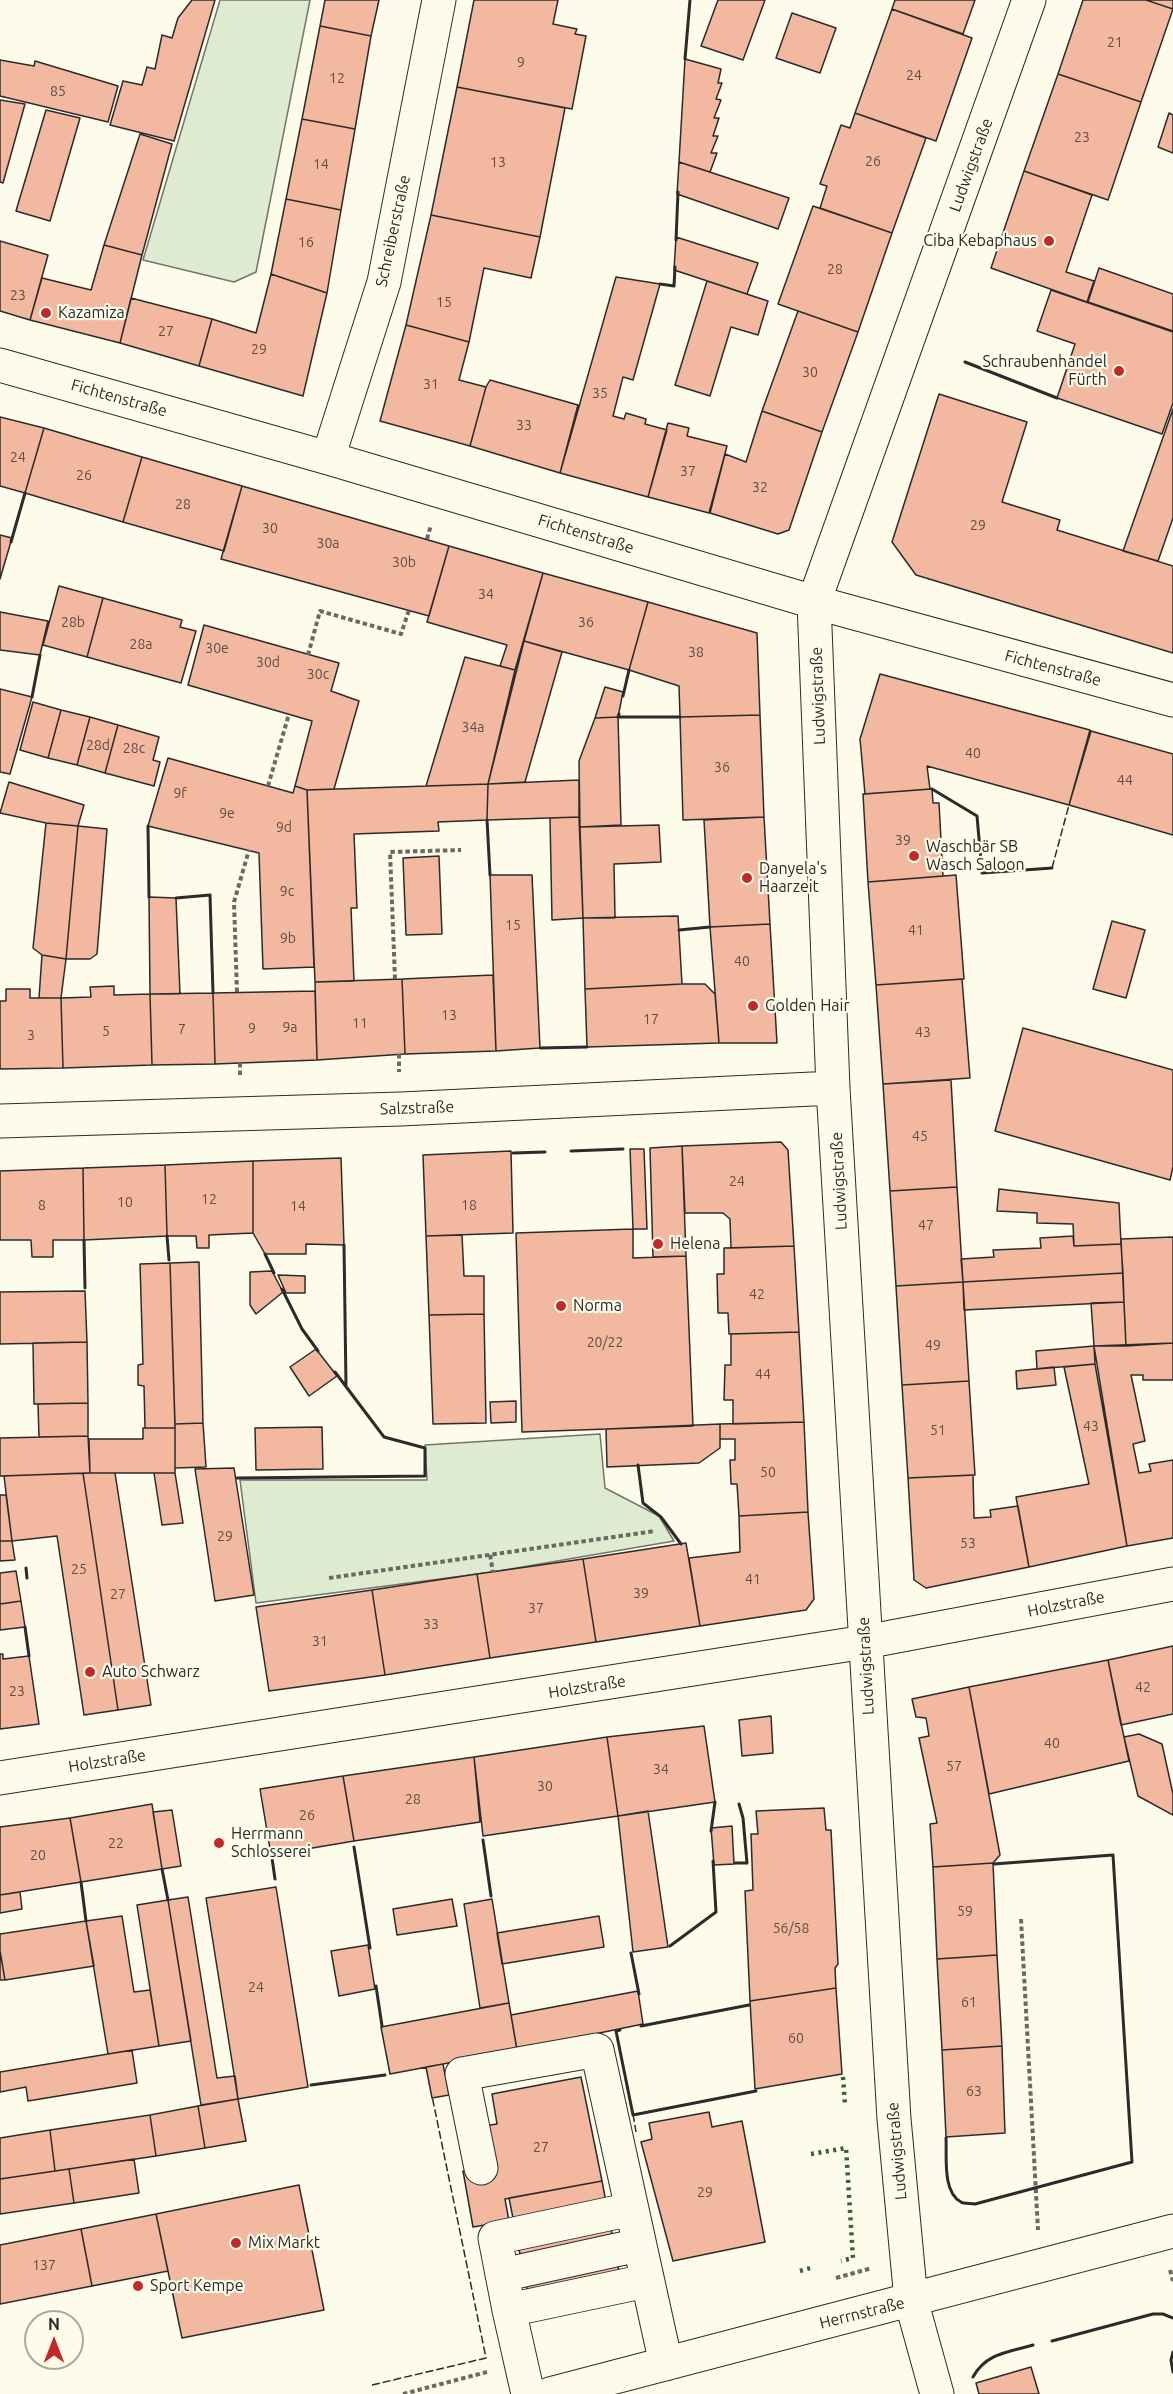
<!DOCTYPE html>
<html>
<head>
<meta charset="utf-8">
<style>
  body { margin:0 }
  #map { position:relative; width:1173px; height:2394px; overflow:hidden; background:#fdfbea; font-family:Ubuntu,sans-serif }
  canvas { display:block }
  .north { position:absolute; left:24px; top:2310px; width:60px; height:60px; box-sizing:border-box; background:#fdfbea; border:2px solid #a9a89e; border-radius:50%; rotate:0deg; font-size:16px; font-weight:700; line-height:24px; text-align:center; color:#2b2b2b }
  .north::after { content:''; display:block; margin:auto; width:21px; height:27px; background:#c62828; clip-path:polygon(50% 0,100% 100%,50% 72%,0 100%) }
</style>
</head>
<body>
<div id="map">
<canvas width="1173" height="2394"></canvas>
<div class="north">N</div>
</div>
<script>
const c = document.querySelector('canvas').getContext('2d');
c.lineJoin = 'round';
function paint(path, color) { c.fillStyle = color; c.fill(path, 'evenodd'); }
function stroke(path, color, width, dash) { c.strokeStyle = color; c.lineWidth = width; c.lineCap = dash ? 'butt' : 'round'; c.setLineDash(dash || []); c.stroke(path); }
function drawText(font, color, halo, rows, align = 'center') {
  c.font = font + ' Ubuntu,sans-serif'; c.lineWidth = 4.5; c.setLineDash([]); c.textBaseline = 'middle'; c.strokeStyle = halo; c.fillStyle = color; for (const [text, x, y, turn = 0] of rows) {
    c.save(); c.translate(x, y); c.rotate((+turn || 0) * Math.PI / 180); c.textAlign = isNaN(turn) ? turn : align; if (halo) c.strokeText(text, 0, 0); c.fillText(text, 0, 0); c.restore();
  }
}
const green = new Path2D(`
  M220 0H310L256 272 234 282 143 260Z
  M600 1434 605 1488 659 1516 674 1541 493 1572 256 1603 240 1480H427L425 1445Z`);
const building = new Path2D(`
  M192 0H215L174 141 110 125 123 81 142 85 147 67 155 69 162 35 172 38 178 18Z
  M325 0H379L371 36 320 26Z
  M474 0H558L553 24 577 29 575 34 586 36 572 109 457 87Z
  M718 0H765L743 60 701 46Z
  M895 0H975L963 34 892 9Z
  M1083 0H1146L1173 9 1141 102 1058 74Z
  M1146 0H1173V9Z
  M892 9 972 38 936 141 855 113Z
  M792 13 836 28 820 73 776 58Z
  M320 26 371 36 355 129 302 119Z
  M685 59 721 69 718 83H722L716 99 721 100 714 118H719L713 136H718L711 153H717L710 172 679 162Z
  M0 60 34 66 35 61 118 86 108 122 0 96Z
  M1058 74 1141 102 1108 200 1024 171Z
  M457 87 565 108 540 237 431 215Z
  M0 100 25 104 3 183 0 182Z
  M46 110 80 118 50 221 16 211Z
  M855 113 926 138 892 233 820 208 827 186 820 184 841 125 850 128Z
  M1169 113 1173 115V153L1158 147Z
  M302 119 355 129 341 210 286 199Z
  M140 134 172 144 142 255 104 245Z
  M679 162 789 198 778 229 677 194Z
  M1024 171 1092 195 1066 272 1094 281 1087 302 991 268Z
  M286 199 341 210 327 293 271 274Z
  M813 206 892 233 858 332 778 304Z
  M431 215 540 237 531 278 484 268 469 342 406 325Z
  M676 237 758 263 747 294 674 270Z
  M0 241 48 255 30 320 0 311Z
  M104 245 142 255 120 343 30 320 42 278 91 290Z
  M1099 268 1173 294V331L1088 302Z
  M271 274 327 293 303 396 199 366 212 319 256 333Z
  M616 277 660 284 633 380 623 377 613 416 624 419 626 413 646 419 645 424 667 430 648 497 560 473Z
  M707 281 768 301 758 335 731 327 710 396 675 385Z
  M1051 290 1173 332V403L1162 434 1057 398 1075 344 1037 331Z
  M131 298 212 319 199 366 120 343Z
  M798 311 858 332 822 432 762 411Z
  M406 325 469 342 459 380 486 387 470 446 380 421Z
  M490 380 578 405 560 473 470 446 486 387Z
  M939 394 1027 422 1002 502 1060 520 1057 530 1173 566V653L916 575 892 542Z
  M1173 409V518L1158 561 1123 551Z
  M762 411 822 432 789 530 778 534 710 513 725 454 746 462Z
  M0 417 44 428 25 493 0 486Z
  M668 423 689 428 687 436 727 446 709 513 648 497Z
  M44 428 142 457 123 522 25 493Z
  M142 457 242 486 224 551 123 522Z
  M242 486 449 546 429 616 221 559Z
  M0 535 12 538 0 579Z
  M449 546 543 573 515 670 500 666 507 645 427 622Z
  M543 573 648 602 629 670 524 641Z
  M59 586 103 598 87 657 43 645Z
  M103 598 182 620 180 627 196 631 181 683 87 657Z
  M648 602 757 633 760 715 680 717 679 686 629 670Z
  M0 612 48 621 40 655 0 650Z
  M204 625 339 663 331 691 359 701 334 789 307 790 295 786 312 721 188 685Z
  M524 641 562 652 525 782 488 784Z
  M465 657 515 670 488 784 426 786Z
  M880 674 1090 730 1069 805 927 766 930 789 865 794 860 739Z
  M605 687 623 692 618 717 595 718Z
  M0 689 32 697 10 774 0 772Z
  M33 702 61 710 48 758 20 750Z
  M61 710 90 717 77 765 48 758Z
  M760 715 764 817 683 820 680 717Z
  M90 717 118 725 105 773 77 765Z
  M618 717 621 825 580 827 579 761 595 718Z
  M118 725 159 737 153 760 160 762 154 786 105 773Z
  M1091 731 1173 754V835L1069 805Z
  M168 758 293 793 295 786 307 790 314 967 263 969 259 853 148 826Z
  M579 780V817L487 820 488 784Z
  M9 782 84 805 78 826 46 823 0 813Z
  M488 784 487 820 438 822 439 831 354 834 357 908H351L354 981 315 982 307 790Z
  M932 789 933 803H939L943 876 868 882 863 794Z
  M579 817 583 918 552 920 550 818Z
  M764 817 770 924 710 927 704 820Z
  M46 823 78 826 66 959 42 955 33 948Z
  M659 825 661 862 614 864 615 918H583L580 827Z
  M78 826 107 829 97 954 90 959H66Z
  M439 856 442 934 406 935 403 858Z
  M490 875H532L540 1048 496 1051Z
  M956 875 964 979 876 985 868 882Z
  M149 897 176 898 180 994H150Z
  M678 916 682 984 585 989 583 918Z
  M1112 921 1145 930 1126 998 1093 989Z
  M770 924 777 1043H719L710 927Z
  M42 955 66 959 61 998H39Z
  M493 975 496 1051 405 1054 402 979Z
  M402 979 405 1054 317 1060 315 982Z
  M962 979 970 1078 883 1084 876 985Z
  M682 984H705L715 994 719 1043 587 1047 585 989Z
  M114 986V995L150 994 152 1065 63 1068 61 998 91 997 90 987Z
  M6 989H30V998H61L63 1068 0 1069V1001H6Z
  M315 991 317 1060 215 1064 213 993Z
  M213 993 215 1064 152 1065 150 994Z
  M1023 1028 1173 1070V1167L1170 1180 995 1131Z
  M951 1080 957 1187 890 1191 883 1084Z
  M781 1142 788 1150 794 1246 731 1248 730 1219 723 1213H685L682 1146Z
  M682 1146 686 1256 653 1257 650 1148Z
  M630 1149H644L647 1229H633Z
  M511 1151 513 1233 426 1236 423 1155Z
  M341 1158 344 1245 306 1244V1254H265L253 1233V1161Z
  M253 1161V1233L209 1235V1248H197L196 1236H167L165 1165Z
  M165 1165 167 1236 84 1240 83 1168Z
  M83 1168 84 1240H53V1257H32L31 1240H0V1171Z
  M957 1187 963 1282 896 1286 890 1191Z
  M999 1189 1119 1203 1121 1244 1074 1246 1073 1224 1037 1223V1213L997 1211Z
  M633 1229V1258L686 1256 693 1426 522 1432 516 1233Z
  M462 1235 464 1276H484V1314L429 1315 426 1236Z
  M1073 1236 1074 1246 1121 1244 1123 1273 963 1282 961 1259 994 1257 993 1250 1041 1248 1040 1238Z
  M1173 1237V1343L1126 1346 1121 1239Z
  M794 1246 799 1332 729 1334 728 1313H718L717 1274H724V1248Z
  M199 1262 203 1423 175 1424 170 1263Z
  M170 1263 175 1428H145L144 1386 138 1385V1365L143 1364 140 1264Z
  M272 1271 283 1292 256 1314 250 1305V1272Z
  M1123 1273 1124 1302 964 1310 963 1282Z
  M278 1275 305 1276V1293H286Z
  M963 1282 969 1381 902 1385 896 1286Z
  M85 1291 87 1342 0 1344V1292Z
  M1124 1302 1126 1346H1094L1091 1303Z
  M484 1314 486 1423 433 1424 429 1315Z
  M799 1332 804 1422 733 1424V1400H724L725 1365H731V1334Z
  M87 1342 88 1403 34 1404 33 1343Z
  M1173 1343V1380H1143V1375H1131L1145 1441 1133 1444 1139 1473 1151 1471 1149 1464 1173 1460V1538L1127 1546 1094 1346Z
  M1094 1346 1095 1364 1037 1369 1036 1351Z
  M316 1349 337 1376 309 1396 290 1367Z
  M1095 1364 1127 1546 1029 1567 1016 1497 1089 1484 1064 1367Z
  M1054 1367 1056 1385 1017 1389 1016 1371Z
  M969 1381 975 1475 908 1478 902 1385Z
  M516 1401V1422L491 1423 490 1402Z
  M88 1403V1436L39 1437 38 1404Z
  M804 1422 808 1512 739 1516 737 1484H731L730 1460H735V1439H720V1424Z
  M203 1423 206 1467 175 1468V1424Z
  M720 1424V1448L699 1463 607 1467 606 1429Z
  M322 1427 323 1469 256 1470 255 1428Z
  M143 1428H175V1473H90L89 1439H143Z
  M88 1436 90 1473 0 1476V1438Z
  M234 1468 254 1595 215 1601 195 1469Z
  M83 1473H115L151 1705 118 1710Z
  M83 1473 118 1710 84 1715 57 1536 12 1541 4 1476Z
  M154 1473H175L183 1523 162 1525Z
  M973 1475 974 1518 991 1517 990 1510 1018 1506 1029 1567 926 1588 914 1580 908 1478Z
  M0 1495H6L12 1541H0Z
  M808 1512 814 1599 806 1610 700 1626 689 1558 740 1552 739 1516Z
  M0 1541H12L15 1560 0 1561Z
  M686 1543 700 1626 596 1642 583 1559Z
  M583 1559 596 1642 490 1658 477 1574Z
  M16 1571 21 1601 0 1604V1573Z
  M477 1574 490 1658 385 1675 372 1590Z
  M372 1590 385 1675 269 1691 256 1607Z
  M21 1601 25 1627 0 1630V1604Z
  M1173 1646V1714L1121 1725 1108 1660Z
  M0 1654H3V1659L29 1656 39 1724 0 1729Z
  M1108 1660 1129 1761 989 1794 969 1687Z
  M969 1687 1000 1855 993 1863 933 1867 930 1824 937 1823 919 1738 929 1736 926 1718 916 1717 912 1699Z
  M771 1716 773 1753 742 1756 739 1720Z
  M704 1726 715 1802 618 1816 607 1737Z
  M1139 1734 1162 1744 1173 1794V1815L1138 1796 1124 1737Z
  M607 1737 618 1816 483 1836 474 1757Z
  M474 1757 480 1822 354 1841 343 1776Z
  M343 1776 354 1841 271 1855 260 1789Z
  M152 1804 162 1869 81 1882 70 1818Z
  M824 1808 826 1830H831L838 1964 835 1968 836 1988 750 2001 745 1891 753 1890 751 1834H758L756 1811Z
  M172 1810 181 1866 162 1869 153 1812Z
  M648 1811 668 1947 633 1952 618 1816Z
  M70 1818 81 1882 0 1895V1827Z
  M732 1826 734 1864 714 1865 711 1828Z
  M993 1863 997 1955 937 1959 933 1867Z
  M276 1887 308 2087 238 2099 206 1898Z
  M20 1892 22 1909 0 1913V1895Z
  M188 1897 217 2078 235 2076 238 2099 201 2105 168 1900Z
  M452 1899 457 1926 397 1935 393 1909Z
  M492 1899 509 2003 480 2008 464 1904Z
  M168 1900 191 2041 159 2046 137 1905Z
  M122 1916 134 1992 150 1990 159 2046 108 2054 86 1921Z
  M599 1916 604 1947 502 1964 497 1933Z
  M86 1921 94 1966 5 1980 0 1951V1934Z
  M368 1945 375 1989 339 1996 331 1951Z
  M0 1951 5 1980H0Z
  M997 1955 1002 2046 942 2050 937 1959Z
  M836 1988 842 2074 755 2089 750 2001Z
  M638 1991 643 2024 517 2050 511 2015Z
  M509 2003 517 2050 390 2074 381 2027Z
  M1002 2046 1005 2133 946 2137 942 2050Z
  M132 2050 137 2083 28 2101 26 2087 0 2092V2072Z
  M443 2064 449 2095 432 2098 426 2067Z
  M581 2077 602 2181 505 2199 509 2221 473 2227 463 2171 481 2168 484 2126 497 2124 492 2094Z
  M238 2099 246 2141 205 2148 198 2106Z
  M198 2106 205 2148 156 2156 150 2115Z
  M709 2112 712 2127 742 2121 765 2242 673 2261 641 2142 652 2139 649 2123Z
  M150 2115 156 2156 55 2171 50 2130Z
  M50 2130 55 2171 0 2179V2138Z
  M134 2159 139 2193 74 2203 69 2169Z
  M69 2169 74 2203 0 2214V2179Z
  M602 2181 624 2298 532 2315 509 2198Z
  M299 2185 324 2310 182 2338 156 2214Z
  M156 2214 168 2271 92 2286 81 2229Z
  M81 2229 92 2286 0 2304V2245Z
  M1031 2367 1039 2394H979L976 2383Z`);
const path = new Path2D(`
  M427 539 431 525
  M308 655 320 611 401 634 409 610
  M268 786 289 714
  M395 979 390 852 461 850
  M237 992 234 902 249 850
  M399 1054V1072
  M240 1063V1076
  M490 1555 493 1572
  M329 1578 655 1531
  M1021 1919 1038 2230
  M1170 2270 1173 2281
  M836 2278 872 2268
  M403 2394 487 2372`);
const minor = new Path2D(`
  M0 365 328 458 814 602 1173 700
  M328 458 384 282 439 0
  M0 1121 401 1109 833 1088
  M0 1778 865 1642 1173 1584
  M481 2168 462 2074 597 2050 666 2364
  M502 2275 639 2245
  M509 2310 495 2238 632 2209
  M528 2394 509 2310 646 2281
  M550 2394 1173 2231
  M937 2394 911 2300 894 2119 833 1088 814 602 1029 0`);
const hedge = new Path2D(`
  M843 2077 845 2105
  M811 2154 846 2148 853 2258 841 2261
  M800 2271 814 2267`);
const fence = new Path2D(`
  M1052 868 1069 805
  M633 2114 636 2132
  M372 2385 486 2358 432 2096`);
const wall = new Path2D(`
  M685 59 690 0
  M676 240 678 192
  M660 284 674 286 675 267
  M965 362 1057 398
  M11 542 25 493
  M623 696 629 670
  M32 697 40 655
  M619 714 618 717H680
  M932 789 977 816 982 873 1052 868
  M487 820 490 875
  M148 826 149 897
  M176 898 210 895 213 993
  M679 930 710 927
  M540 1048 587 1047
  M571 1151 623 1149
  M513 1153 545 1152
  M167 1236 169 1260
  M84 1240 85 1288
  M344 1245 346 1386
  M265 1254 274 1273
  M282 1289 302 1329 318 1351
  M638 1465 643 1503 661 1517 681 1544
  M237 1478 425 1476V1448L384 1437 335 1372
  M26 1568 27 1578
  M25 1627 29 1656
  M711 1831 715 1802
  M483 1840 491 1896
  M354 1847 370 1948
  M272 1858 275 1879
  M735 1863H747L743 1818 739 1804
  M162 1869 168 1900
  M81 1882 86 1921
  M670 1946 716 1912 713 1861
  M631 1953 639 1994
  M376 1986 382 2026
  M641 2026 749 2005
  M620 2030 616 2031 633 2115 756 2091
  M311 2085 385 2075
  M946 2138C947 2156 942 2192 961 2202 964 2204 971 2203 975 2204L1132 2162 1113 1855 994 1864
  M1052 2341 1153 2314H1163L1173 2318
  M1173 2352 1171 2360 1173 2372
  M973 2377C986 2353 1009 2352 1033 2345`);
const markers = [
  [1049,241,6,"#c62828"],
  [46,313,6,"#c62828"],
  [1119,371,6,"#c62828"],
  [914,856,6,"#c62828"],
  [747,878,6,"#c62828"],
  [753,1006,6,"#c62828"],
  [658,1244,6,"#c62828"],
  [561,1306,6,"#c62828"],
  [90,1672,6,"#c62828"],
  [219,1843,6,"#c62828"],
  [236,2243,6,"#c62828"],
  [138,2286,6,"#c62828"]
];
const numberNames = [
  ["21",1115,42],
  ["9",521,62],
  ["24",914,75],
  ["12",337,78],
  ["85",58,91],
  ["23",1082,137],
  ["26",873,161],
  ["13",498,162],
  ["14",321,164],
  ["16",306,242],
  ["28",835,269],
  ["23",18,295],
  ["15",444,302],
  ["27",166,331],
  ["29",259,349],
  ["30",810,372],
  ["31",431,384],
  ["35",600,393],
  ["33",524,425],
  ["24",18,457],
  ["37",688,471],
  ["26",84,475],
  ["32",760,487],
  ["28",183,504],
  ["29",978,525],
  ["30",270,528],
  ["30a",328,543],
  ["30b",404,562],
  ["34",486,594],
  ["28b",73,622],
  ["36",586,622],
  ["28a",141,644],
  ["30e",217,648],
  ["38",696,652],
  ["30d",268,662],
  ["30c",318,674],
  ["34a",473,727],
  ["28d",98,745],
  ["28c",134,748],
  ["40",973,753],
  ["36",722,767],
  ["44",1125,780],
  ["9f",180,793],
  ["9e",227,813],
  ["9d",284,827],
  ["39",903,840],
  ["9c",287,891],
  ["15",513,925],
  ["41",916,930],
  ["9b",288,938],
  ["40",742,961],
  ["13",449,1015],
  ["17",651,1019],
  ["11",360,1023],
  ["9a",290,1027],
  ["9",252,1028],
  ["7",182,1029],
  ["5",106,1031],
  ["43",923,1032],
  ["3",31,1035],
  ["45",920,1136],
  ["24",737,1181],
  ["12",209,1199],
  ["10",125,1202],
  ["8",42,1205],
  ["18",469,1205],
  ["14",298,1206],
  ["47",926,1225],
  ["42",757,1294],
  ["20/22",605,1342],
  ["49",933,1345],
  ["44",763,1374],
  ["43",1091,1426],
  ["51",938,1430],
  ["50",768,1472],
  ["29",225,1536],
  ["53",968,1543],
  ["25",79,1569],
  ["41",753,1579],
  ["39",641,1593],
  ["27",118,1594],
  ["37",536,1608],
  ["33",431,1624],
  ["31",320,1641],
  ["42",1143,1687],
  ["23",17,1691],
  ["40",1052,1743],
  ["57",954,1766],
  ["34",661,1769],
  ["30",545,1786],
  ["28",413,1799],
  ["26",307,1815],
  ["22",116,1843],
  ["20",38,1855],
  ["59",965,1911],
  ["56/58",791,1928],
  ["24",256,1987],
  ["61",969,2002],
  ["60",796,2038],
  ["63",974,2091],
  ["27",541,2147],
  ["29",705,2192],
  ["137",44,2265]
];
const streetNames = [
  ["Ludwigstraße",971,165,-70],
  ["Schreiberstraße",393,231,-78],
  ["Fichtenstraße",119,398,16],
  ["Fichtenstraße",586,534,17],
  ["Fichtenstraße",1053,668,15],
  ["Ludwigstraße",818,696,-92],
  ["Salzstraße",417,1108,-2],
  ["Ludwigstraße",839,1181,-93],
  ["Holzstraße",1066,1604,-11],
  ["Ludwigstraße",866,1666,-93],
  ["Holzstraße",587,1687,-9],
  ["Holzstraße",107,1761,-9],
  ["Ludwigstraße",897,2151,-95],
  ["Herrnstraße",862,2313,-14]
];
const poiNames = [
  ["Ciba Kebaphaus",1037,241,"right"],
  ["Kazamiza",58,313],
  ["Schraubenhandel",1107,362,"right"],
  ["Fürth",1107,380,"right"],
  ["Waschbär SB",926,847],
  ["Wasch Saloon",926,865],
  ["Danyela's",759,869],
  ["Haarzeit",759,887],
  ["Golden Hair",765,1006],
  ["Helena",670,1244],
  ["Norma",573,1306],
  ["Auto Schwarz",102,1672],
  ["Herrmann",231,1834],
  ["Schlosserei",231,1852],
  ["Mix Markt",248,2243],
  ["Sport Kempe",150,2286]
];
paint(green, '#deebd1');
stroke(green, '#74746e', 1.5);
paint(building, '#f2b8a0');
stroke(building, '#2b2b2b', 1.5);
stroke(minor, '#2b2b2b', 35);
stroke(path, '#6a6964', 4, [4.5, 3]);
stroke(minor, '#fdfbea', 33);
stroke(hedge, '#34623c', 4.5, [3, 4.5]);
stroke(fence, '#2b2b2b', 1.5, [8, 3]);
stroke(wall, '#2b2b2b', 3);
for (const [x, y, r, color] of markers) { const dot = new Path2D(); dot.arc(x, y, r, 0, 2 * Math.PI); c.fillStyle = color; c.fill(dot); stroke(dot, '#fdfbea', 2); }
drawText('14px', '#5d4e48', null, numberNames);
drawText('16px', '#2b2b2b', '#fdfbea', streetNames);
drawText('16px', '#2b2b2b', '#fdfbea', poiNames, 'left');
</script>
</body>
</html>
